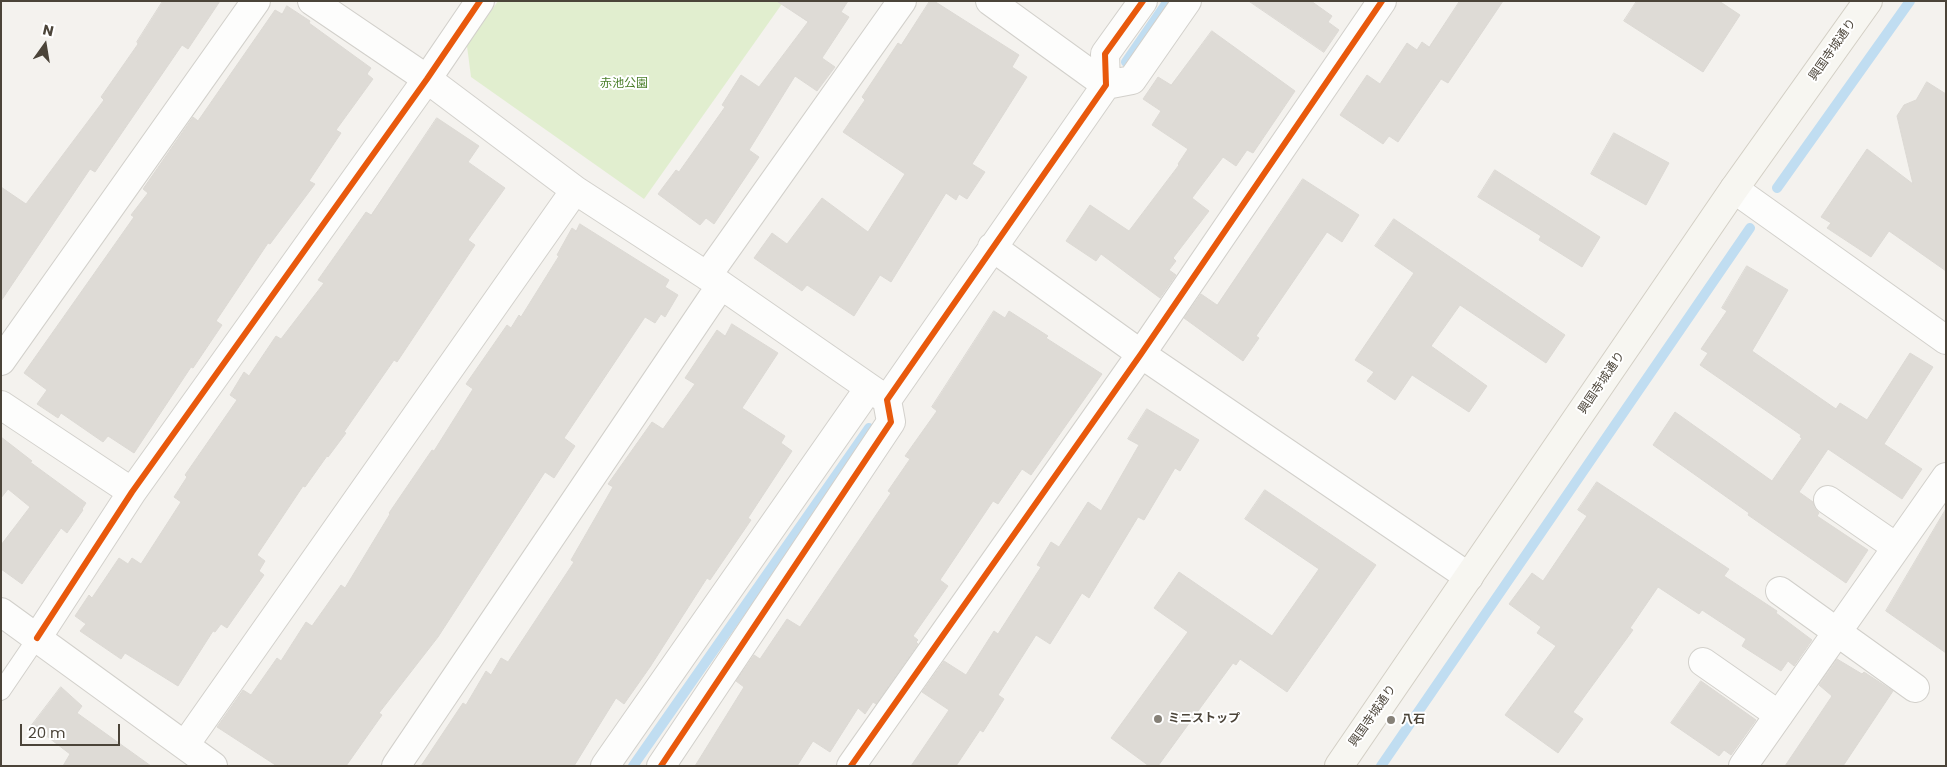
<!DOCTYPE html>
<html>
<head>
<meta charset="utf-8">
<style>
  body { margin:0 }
  #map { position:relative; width:1947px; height:767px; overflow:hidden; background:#f4f2ee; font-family:Poppins,sans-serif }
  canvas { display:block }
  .frame { position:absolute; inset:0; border:2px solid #4b4439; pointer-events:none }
  .north { position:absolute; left:20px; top:20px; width:50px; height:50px; -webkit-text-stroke:4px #fff; paint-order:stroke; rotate:13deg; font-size:14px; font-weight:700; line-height:20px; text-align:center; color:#4b4439 }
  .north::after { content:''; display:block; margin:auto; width:18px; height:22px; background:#4b4439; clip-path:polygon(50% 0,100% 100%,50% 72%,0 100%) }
  .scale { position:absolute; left:20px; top:724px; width:100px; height:22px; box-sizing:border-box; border:2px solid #4b4439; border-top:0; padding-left:6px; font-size:15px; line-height:18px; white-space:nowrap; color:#4b4439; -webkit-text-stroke:4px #fff; paint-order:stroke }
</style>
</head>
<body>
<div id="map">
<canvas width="1947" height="767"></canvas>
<div class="frame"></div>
<div class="north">N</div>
<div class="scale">20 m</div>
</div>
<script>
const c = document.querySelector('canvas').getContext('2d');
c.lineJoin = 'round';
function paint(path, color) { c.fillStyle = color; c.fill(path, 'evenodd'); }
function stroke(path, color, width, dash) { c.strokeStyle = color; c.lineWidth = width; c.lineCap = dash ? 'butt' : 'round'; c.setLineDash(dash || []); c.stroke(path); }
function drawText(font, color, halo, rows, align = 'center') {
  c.font = font + ' Poppins,"Noto Sans JP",sans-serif'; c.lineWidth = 4; c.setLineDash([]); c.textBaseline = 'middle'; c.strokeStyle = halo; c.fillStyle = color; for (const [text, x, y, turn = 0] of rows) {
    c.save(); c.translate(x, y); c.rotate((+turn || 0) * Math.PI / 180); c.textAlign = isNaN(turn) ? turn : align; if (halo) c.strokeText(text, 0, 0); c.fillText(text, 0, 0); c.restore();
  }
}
const green = new Path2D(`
  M498 1H784L644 199 471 77 467 46Z`);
const stream = new Path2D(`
  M1126 62 1168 1
  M1777 188 1910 1
  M633 766 869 428
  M1381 766 1750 228`);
const building = new Path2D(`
  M163 1H220L188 49 182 45 95 172 90 169 1 301V187L26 204 104 100 101 97 138 44 137 42Z
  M777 1H848L841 12 849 17 822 58 835 67 817 91 795 76 749 150 759 157 714 224 706 218 700 225 658 194 676 170 679 172 725 107 722 105 741 75 759 87 808 22Z
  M930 1H934L1019 55 1012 67 1027 77 972 164 985 172 967 199 959 194 956 200 946 193 891 282 880 275 854 316 807 285 802 291 754 258 772 233 787 244 822 198 868 232 905 174 843 132 865 100 862 97 898 43 901 45Z
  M1249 1H1311L1332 16 1328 22 1339 30 1324 52Z
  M1460 1H1503L1448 83 1441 79 1398 142 1389 136 1383 144 1340 115 1367 75 1380 84 1407 43 1417 50 1422 42 1429 47Z
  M1637 1H1719L1740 15 1703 72 1624 21Z
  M287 6 310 21 309 23 371 68 367 74 373 79 336 130 341 133 309 181 315 184 270 244 268 243 216 321 222 325 193 368 191 367 134 453 108 436 103 442 61 413 58 418 37 404 47 390 24 373 134 217 131 215 148 193 143 189 193 117 198 121 275 10 282 14Z
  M1212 31 1295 91 1253 153 1247 150 1236 166 1223 157 1192 198 1209 211 1173 258 1176 261 1169 270 1176 275 1160 298 1101 254 1096 261 1066 241 1090 205 1129 231 1179 165 1178 164 1188 149 1152 125 1161 111 1143 99 1158 77 1171 85Z
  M1927 82 1946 94V271L1889 231 1871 257 1827 228 1831 223 1821 217 1867 149 1913 184 1897 116 1904 105 1916 100Z
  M437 118 479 146 468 162 505 188 468 240 475 245 397 362 394 360 344 432 346 433 328 457 327 456 305 487 303 486 257 555 265 561 259 571 264 575 227 628 221 624 215 632 213 631 178 686 125 653 121 659 80 631 86 624 75 616 89 595 92 598 119 558 128 564 132 558 141 564 181 502 174 497 187 477 185 475 237 400 230 395 244 372 249 376 276 336 281 339 324 283 318 280 366 212 371 215Z
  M1614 133 1669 163 1646 205 1591 174Z
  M1495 170 1600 237 1582 267 1539 240 1541 236 1478 197Z
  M1303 179 1359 215 1342 242 1327 232 1256 336 1259 338 1243 361 1184 318 1201 294 1217 305Z
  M1394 219 1565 335 1546 363 1460 305 1431 346 1487 386 1469 412 1412 375 1395 400 1367 381 1374 372 1355 360 1414 273 1375 246Z
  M580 224 669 280 665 287 678 295 665 317 661 314 655 323 645 317 564 438 575 446 554 478 545 472 438 637 379 713 382 715 346 766H277L217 727 243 690 251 695 277 658 281 661 306 622 312 626 341 585 345 588 390 514 389 513 432 450 434 451 473 389 466 384 507 325 511 328 519 315 521 317 559 256 557 255 572 228 576 231Z
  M1747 266 1788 290 1752 351 1836 409 1840 403 1867 420 1910 353 1933 367 1884 444 1922 469 1902 499 1828 449 1799 492 1813 502 1814 507 1819 513 1817 516 1868 550 1846 583 1748 515 1749 513 1653 445 1675 412 1772 481 1802 438 1800 437 1801 435 1700 365 1708 353 1701 349 1727 311 1722 308Z
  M994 311 1005 318 1009 311 1048 336 1046 338 1102 374 1031 475 1022 469 998 504 993 501 940 580 948 586 913 636 918 640 916 642 918 644 876 704 873 702 865 714 858 708 830 752 813 741 797 766H695L744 687 736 681 754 655 760 659 787 619 800 627 891 493 888 491 910 459 905 456 937 411 932 407Z
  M732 324 778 353 742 408 785 436 781 443 792 451 748 518 751 520 710 580 707 578 650 667 624 704 616 698 574 766H421L463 703 466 705 486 671 491 675 501 658 508 662 574 562 571 560 613 487 608 484 652 422 663 429 695 384 685 378 717 330 725 336Z
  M1147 409 1199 440 1180 471 1175 468 1144 520 1138 517 1089 598 1082 593 1050 644 1036 635 998 695 1004 699 983 732 980 730 956 766H911L949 710 922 692 944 661 966 675 994 631 998 634 1041 567 1037 565 1051 542 1059 547 1088 502 1101 511 1139 445 1128 439Z
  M1 437 32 461 30 462 86 503 82 509 83 510 67 533 61 528 22 584 1 569V545L30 507 8 489 1 498Z
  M1597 482 1729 569 1724 576 1777 611 1776 613 1812 640 1794 666 1788 661 1781 671 1742 646 1746 639 1702 610 1699 614 1658 587 1630 628 1633 630 1573 712 1583 719 1558 753 1505 715 1556 646 1537 633 1541 627 1509 604 1532 573 1543 581 1587 516 1578 510Z
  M1265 490 1376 565 1287 692 1240 659 1236 665 1233 663 1158 766H1149L1111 738 1188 632 1154 608 1179 572 1272 636 1319 569 1245 519Z
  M1946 509V653L1886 611Z
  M1837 659 1862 674 1864 672 1893 691 1843 766H1785L1832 696 1819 685Z
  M1701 681 1756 720 1731 755 1724 750 1719 756 1671 723Z
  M61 687 82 706 77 713 151 766H63L70 754 32 725Z`);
const lane = new Path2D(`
  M1 691 37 638`);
const street = new Path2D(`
  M312 1 427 79 575 190 721 285 887 400
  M990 1 1106 85 1132 80 1187 1
  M1734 189 1946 340
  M992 247 1141 354 1469 577
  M707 276 902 1
  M1 361 256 1
  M1 405 132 492
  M1828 500 1896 547
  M1780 591 1915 688
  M1 612 213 766
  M37 638 132 492 427 79 480 1
  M1703 662 1779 715
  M185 745 575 190
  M396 766 721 285
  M605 766 869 388
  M661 766 891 422 887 400 1106 85 1105 54 1143 1
  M851 766 1141 354 1382 1
  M1743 766 1946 477`);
const secondary = new Path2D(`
  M1339 766 1734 189 1868 1`);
const cycleway = new Path2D(`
  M37 638 132 492 427 79 480 1
  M661 766 891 422 887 400 1106 85 1105 54 1143 1
  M851 766 1141 354 1382 1`);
const markers = [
  [1158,719,5,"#868178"],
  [1391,720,5,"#868178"]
];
const streetNames = [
  ["興国寺城通り",1833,50,-55],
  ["興国寺城通り",1602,383,-56],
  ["興国寺城通り",1373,716,-55]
];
const parkNames = [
  ["赤池公園",624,84]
];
const poiNames = [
  ["ミニストップ",1168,719],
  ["八石",1401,720]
];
paint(green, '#e1eecf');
stroke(stream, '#c0ddf1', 10);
paint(building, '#dedbd6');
stroke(building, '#dcd9d4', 1);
stroke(lane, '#d2d0cb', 20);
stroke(street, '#d2d0cb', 30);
stroke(secondary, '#d3cfc5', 30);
stroke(lane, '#fdfdfc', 18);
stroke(street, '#fdfdfc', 28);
stroke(secondary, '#f7f6f1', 28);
stroke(cycleway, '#e8590c', 6);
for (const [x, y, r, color] of markers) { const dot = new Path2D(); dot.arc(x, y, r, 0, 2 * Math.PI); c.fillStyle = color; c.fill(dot); stroke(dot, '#fff', 2); }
drawText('12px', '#4b4439', '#fff', streetNames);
drawText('12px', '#4a7f2a', '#fff', parkNames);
drawText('bold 12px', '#4b4439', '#fff', poiNames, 'left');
</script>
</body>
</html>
